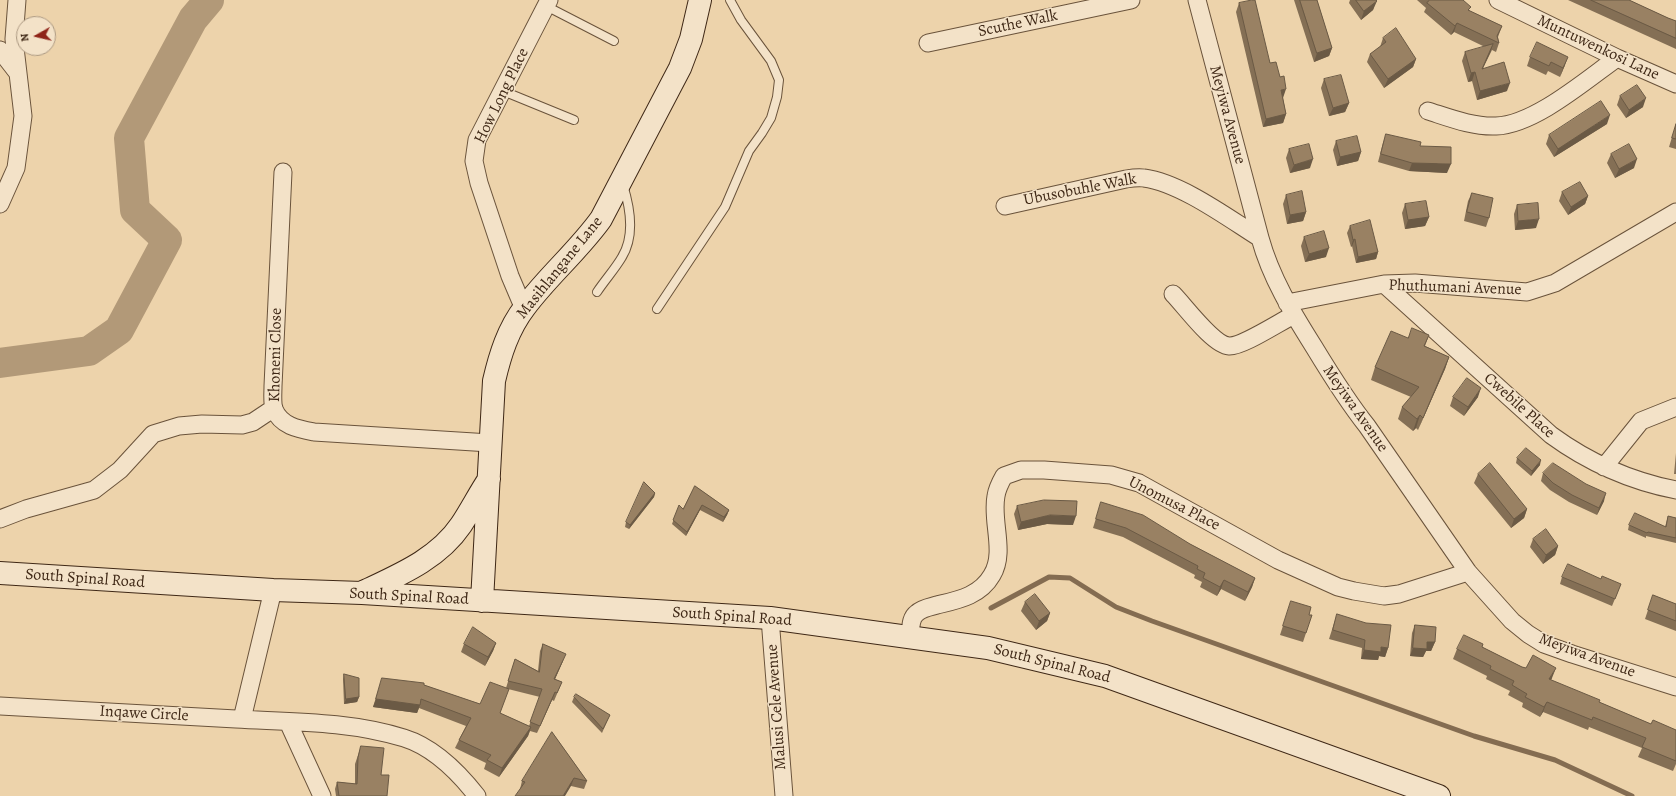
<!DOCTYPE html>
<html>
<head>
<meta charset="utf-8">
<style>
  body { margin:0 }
  #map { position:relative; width:1676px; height:796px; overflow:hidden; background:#edd3ab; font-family:Alegreya,serif }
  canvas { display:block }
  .north { position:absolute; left:16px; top:16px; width:40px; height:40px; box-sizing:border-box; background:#f3e2c8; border:1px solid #ab9881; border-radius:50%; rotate:262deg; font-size:11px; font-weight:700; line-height:16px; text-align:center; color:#3f2816 }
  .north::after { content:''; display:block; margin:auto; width:14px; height:18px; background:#8f2418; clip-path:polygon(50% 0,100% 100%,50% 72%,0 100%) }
</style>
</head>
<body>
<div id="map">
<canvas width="1676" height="796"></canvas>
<div class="north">N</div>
</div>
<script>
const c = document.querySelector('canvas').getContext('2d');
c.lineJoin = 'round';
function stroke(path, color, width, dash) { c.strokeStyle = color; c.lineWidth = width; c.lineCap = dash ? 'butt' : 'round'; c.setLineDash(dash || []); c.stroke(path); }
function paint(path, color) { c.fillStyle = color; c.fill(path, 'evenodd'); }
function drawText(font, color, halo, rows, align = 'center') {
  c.font = font + ' Alegreya,serif'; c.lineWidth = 3; c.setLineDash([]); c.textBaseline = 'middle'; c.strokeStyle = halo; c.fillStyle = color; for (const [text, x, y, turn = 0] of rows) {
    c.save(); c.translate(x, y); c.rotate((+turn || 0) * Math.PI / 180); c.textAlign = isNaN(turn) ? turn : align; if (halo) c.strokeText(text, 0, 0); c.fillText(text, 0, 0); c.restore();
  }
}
const stream = new Path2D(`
  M991 608 1049 577 1070 578 1116 607 1152 621 1474 736 1555 760 1632 796`);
const river = new Path2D(`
  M0 363 89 351 119 330 167 240 135 210 129 138 193 19 209 0`);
const lane = new Path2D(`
  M546 6 614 41
  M503 91 574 120
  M597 292C605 280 615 269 622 257 635 236 630 207 623 185
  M657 309 725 207 749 151 762 133 771 118 777 97 779 80 771 61 741 20 730 0`);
const street = new Path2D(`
  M1197 0 1260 238C1271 278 1292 312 1314 347 1331 375 1347 401 1367 426L1468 572 1512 621 1528 634 1544 644 1572 654 1676 687
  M1498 0 1617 58 1676 84
  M928 43 1131 0
  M0 50 17 72
  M1428 111C1450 118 1473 127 1496 126 1534 125 1586 80 1617 58
  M283 172 273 386C273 393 272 403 274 409 281 426 298 429 314 432L490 443
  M0 204 16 168 23 116 14 39 17 0
  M1005 206 1126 179C1132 178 1138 177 1144 178 1181 183 1228 218 1260 238
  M1384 284 1551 435C1588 462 1630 481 1676 490
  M1173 294C1185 306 1213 345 1229 346 1242 347 1281 321 1294 315
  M1287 303 1384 284 1415 283 1527 292 1555 283 1676 212
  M524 309 510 276 479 183 474 161 477 140 549 0
  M1604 467 1641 421 1676 407
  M0 519 26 509 94 490 120 470 153 434 179 426 202 424 242 425 253 422 274 408
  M770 618 784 796
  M910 636C911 628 910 618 917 613 922 608 930 607 937 605 958 600 980 596 992 575 1006 552 991 521 996 496 997 489 1000 483 1004 476L1021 470H1044L1111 475 1139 483 1278 560 1338 587 1354 591 1384 596 1399 594 1468 572
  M0 706C79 710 157 715 236 719 292 722 350 721 404 738 433 747 459 773 477 796
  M242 719 273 590
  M288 722 322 796`);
const secondary = new Path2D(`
  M0 573 273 590 362 593 770 618 988 648 1105 676 1439 796
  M363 592C399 575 438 559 461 525 471 510 479 494 489 479
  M482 601 494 381C500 355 508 329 525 307 548 276 578 251 601 219L680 68 691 39 700 0`);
const wall = new Path2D(`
  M1294 0H1317L1332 48 1329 56 1314 62Z
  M1350 0H1376L1373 10 1361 20 1349 3Z
  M1417 0H1463L1470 11 1502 26 1498 37 1499 43 1496 52 1492 50 1483 68 1507 91 1477 100 1472 81 1468 82 1462 61 1465 52 1485 47 1454 32 1451 35 1424 12 1426 8Z
  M1568 0H1629L1668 18 1676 21V49Z
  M1239 3 1270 63 1283 98 1286 114 1283 123 1263 127 1236 12Z
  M1383 38 1416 59 1413 67 1384 88 1367 62 1370 54 1380 47Z
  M1530 57 1565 65 1560 77 1548 71 1546 75 1527 66Z
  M1324 79 1349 103 1345 112 1329 116 1321 88Z
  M1620 96 1643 107 1626 118 1617 105Z
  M1607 124 1554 157 1546 144 1549 135Z
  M1676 124V149L1669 147Z
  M1386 134 1420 146 1447 173 1409 171 1378 162 1383 143Z
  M1336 141 1361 152 1358 161 1337 166 1333 150Z
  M1289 149 1310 168 1290 173 1286 158Z
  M1611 154 1634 168 1615 178 1607 163Z
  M1562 192 1588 196 1585 204 1568 215 1559 201Z
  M1472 193 1489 218 1486 227 1464 221 1468 201Z
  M1286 195 1306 212 1303 221 1287 224 1283 204Z
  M1405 204 1429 217 1425 226 1405 229 1402 213Z
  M1517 205 1536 228 1515 230 1514 214Z
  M1350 226 1378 252 1376 259 1356 263 1352 246 1351 247 1347 233Z
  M1304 237 1326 257 1305 262 1301 246Z
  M1429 335 1425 346 1449 357 1445 369 1418 430 1416 428 1413 431 1398 419 1402 407 1411 397 1371 380 1375 367 1408 338Z
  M1453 397H1478L1464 416 1450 406Z
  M1676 453V474H1674Z
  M1517 458 1540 465 1531 476 1516 463Z
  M1543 473 1604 501 1597 515 1569 502 1550 490 1541 481Z
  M1478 474 1527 509 1524 518 1511 528 1474 483Z
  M695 486 729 510 727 515 723 522 700 510 686 536 672 524 679 505 683 509Z
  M655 493 654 497 629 529 625 527 626 522Z
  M1101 502 1190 544 1255 578 1252 587 1245 601 1221 589 1217 596 1200 587 1202 582 1194 578 1195 575 1123 537 1093 528Z
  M1017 506 1073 525 1047 524 1018 530 1014 514Z
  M1668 516 1676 518V543L1646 536V538L1628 530 1629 525 1665 527Z
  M1533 539 1558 546 1555 555 1543 564 1530 547Z
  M1562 577 1621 584 1612 606 1560 584Z
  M1653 595 1676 604V631L1645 619Z
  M1291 601 1306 633 1303 642 1280 635Z
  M1025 602 1050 613 1047 621 1036 630 1021 611Z
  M1337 614 1388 648 1385 657 1379 656 1378 660 1361 659 1362 648 1329 639Z
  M1415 625 1435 642 1431 651H1426L1423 657 1410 656 1412 633Z
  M496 643 493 651 485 666 461 652 464 644Z
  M543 644 563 661 555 679 562 682 554 701 552 700 537 733 530 731 528 736 499 777 484 769 486 763 455 748 466 726 419 708 417 713 373 707 382 678 424 685 480 704 506 688 515 659 538 671 540 651ZM508 689 540 697 529 726 500 713Z
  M1482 647 1522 667 1552 678 1551 680 1599 702 1651 724 1676 730V764L1673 771 1638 757 1642 748 1589 727 1588 730 1543 712 1540 717 1522 707 1523 703 1508 695 1510 691 1486 679 1487 676 1453 659 1457 649Z
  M344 674 359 697 357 702 344 704 343 679Z
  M574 697 610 715 602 733 572 702Z
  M552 732 587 781 584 789 571 786 520 789 522 781Z
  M361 746 381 775 387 796H336L335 789 337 782 355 784V764Z`);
const shadedWall = new Path2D(`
  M1377 1 1373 10 1361 20 1364 11Z
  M1457 23 1454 32 1451 35 1455 26Z
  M1493 44 1490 53 1479 77 1482 69Z
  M1332 48 1329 56 1314 62 1317 53Z
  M1568 57 1565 65 1560 77 1563 68Z
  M1416 59 1413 67 1384 88 1388 79Z
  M1475 72 1472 81 1468 82 1471 73Z
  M1510 83 1507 91 1477 100 1480 91Z
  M1286 89 1283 98 1278 99 1281 90Z
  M1646 98 1643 107 1626 118 1629 110Z
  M1349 103 1345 112 1329 116 1333 108Z
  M1286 114 1283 123 1263 127 1266 119Z
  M1610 115 1607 124 1554 157 1558 149Z
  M1361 152 1358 161 1337 166 1340 157Z
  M1313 159 1310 168 1290 173 1294 165Z
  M1637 159 1634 168 1615 178 1619 169Z
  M1412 163 1451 164 1447 173 1409 171Z
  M1588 196 1585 204 1568 215 1571 207Z
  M1306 212 1303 221 1287 224 1290 215Z
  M1429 217 1425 226 1405 229 1408 220Z
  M1539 219 1536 228 1515 230 1518 221Z
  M1355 239 1352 246 1351 247 1353 240Z
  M1329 248 1326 257 1305 262 1309 254Z
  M1378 252 1376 259 1356 263 1358 257Z
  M1449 357 1445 369 1418 430 1423 418Z
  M1481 388 1478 397 1464 416 1468 407Z
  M1420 415 1416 428 1413 431 1417 419Z
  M1541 460 1540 465 1531 476 1532 471Z
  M655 493 654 497 629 529 630 525Z
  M1606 493 1604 501 1597 515 1599 508Z
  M702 505 700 510 686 536 687 532Z
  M1527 509 1524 518 1511 528 1514 519Z
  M729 510 727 515 723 522 724 517Z
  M1050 515 1076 516 1073 525 1047 524 1018 530 1021 522Z
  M1558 546 1555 555 1543 564 1546 555Z
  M1255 578 1252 587 1245 601 1248 592Z
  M1224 580 1221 589 1217 596 1220 587Z
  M1050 613 1047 621 1036 630 1039 621Z
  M1427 642H1435L1431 651H1426L1423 657 1410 656 1413 648Z
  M496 643 493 651 485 666 488 657Z
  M1381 647 1388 648 1385 657 1379 656 1378 660 1361 659 1364 650Z
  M566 654 563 661 552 686 554 679Z
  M1556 668 1552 678 1546 689 1549 679Z
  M555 692 552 700 537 733 540 726Z
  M359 697 357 702 344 704 346 699Z
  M376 699 420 705 417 713 373 707Z
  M1547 702 1543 712 1540 717 1544 707Z
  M531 727 528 736 499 777 502 768Z
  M574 778 571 786 565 796H563Z`);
const building = new Path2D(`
  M1252 0H1255L1270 63 1276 62 1280 77 1284 76 1286 89 1281 90 1286 114 1266 119 1239 3Z
  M1300 0H1317L1332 48 1317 53Z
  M1356 0H1376L1377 1 1364 11Z
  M1430 0H1463L1471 7 1468 10 1502 26 1497 36 1499 43 1457 23 1455 26 1427 3Z
  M1591 0H1629L1668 18 1676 21V38Z
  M1396 28 1416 59 1388 79 1370 54 1386 42 1383 38Z
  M1537 42 1568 57 1563 68 1551 62 1549 66 1530 57Z
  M1493 44 1482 69 1504 62 1510 83 1480 91 1475 72 1471 73 1465 52Z
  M1341 75 1349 103 1333 108 1324 79Z
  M1637 85 1646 98 1629 110 1620 96Z
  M1601 101 1610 115 1558 149 1549 135Z
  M1676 124V139L1672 138Z
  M1386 134 1421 142 1420 146 1451 147V164L1412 163 1381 154Z
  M1357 136 1361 152 1340 157 1336 141Z
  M1309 144 1313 159 1294 165 1289 149Z
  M1629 144 1637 159 1619 169 1611 154Z
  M1580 182 1588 196 1571 207 1562 192Z
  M1302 191 1306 212 1290 215 1286 195Z
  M1472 193 1493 198 1489 218 1467 212Z
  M1426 201 1429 217 1408 220 1405 204Z
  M1538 203 1539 219 1518 221 1517 205Z
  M1370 220 1378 252 1358 257 1355 239 1353 240 1350 226Z
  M1324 231 1329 248 1309 254 1304 237Z
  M1412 328 1429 335 1424 346 1449 357 1423 418 1420 415 1417 419 1402 407 1419 387 1375 367 1391 331 1408 338Z
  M1467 378 1481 388 1468 407 1453 397Z
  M1526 448 1541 460 1532 471 1517 458Z
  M1490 463 1527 509 1514 519 1478 474Z
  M1553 463 1586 484 1606 493 1599 508 1572 495 1553 483 1543 473Z
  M644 482 655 493 630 525 626 522Z
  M695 486 729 510 724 517 702 505 687 532 673 520 679 505 683 509Z
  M1044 500 1077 501 1076 516 1050 515 1021 522 1017 506Z
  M1101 502 1143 515 1190 544 1255 578 1248 592 1224 580 1220 587 1203 578 1205 573 1197 569 1198 566 1126 528 1096 519Z
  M1635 513 1666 527 1668 516 1676 518V538L1648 532 1647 533 1629 525Z
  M1546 529 1558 546 1546 555 1533 539Z
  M1568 564 1601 579 1602 576 1621 584 1615 599 1562 577Z
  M1035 594 1050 613 1039 621 1025 602Z
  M1653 595 1676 604V621L1648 610Z
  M1291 601 1311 607 1309 615H1312L1306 633 1283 626Z
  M1337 614 1366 623 1391 625 1388 648 1381 647V652L1364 650 1365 640 1333 630Z
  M1415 625 1436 627 1435 642H1427V649L1413 648Z
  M473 627 496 643 488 657 464 644Z
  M1464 635 1483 644 1482 647 1522 667 1526 668 1533 655 1556 668 1549 679 1600 700 1599 702 1651 724 1653 720 1676 730V761L1642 747 1646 738 1593 717 1592 720 1547 702 1544 707 1525 697 1527 694 1512 685 1514 681 1490 669 1491 666 1457 649Z
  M543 644 566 654 554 679 562 682 557 693 555 692 540 726 530 722 542 689 508 681 515 659 539 672Z
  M344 674 359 678V697L346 699Z
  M382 678 424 683V685L480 704 490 682 509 689 500 713 531 727 502 768 487 760 491 755 459 740 471 718 421 699 420 705 376 699Z
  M576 694 610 715 603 729 574 697Z
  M552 732 587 781 574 778 563 796H515L525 782 522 781Z
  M361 746 384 748 381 775H389L387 796H339L337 782 357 784 358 758Z`);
const streetNames = [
  ["Scuthe Walk",1018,24,-12],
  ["Muntuwenkosi Lane",1598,48,25],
  ["How Long Place",502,96,-64],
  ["Meyiwa Avenue",1227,115,75],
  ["Ubusobuhle Walk",1080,190,-11],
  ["Masihlangane Lane",560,268,-51],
  ["Phuthumani Avenue",1455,288,2],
  ["Khoneni Close",276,355,-89],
  ["Cwebile Place",1519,406,42],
  ["Meyiwa Avenue",1355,409,55],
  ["Unomusa Place",1174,504,27],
  ["South Spinal Road",85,579,4],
  ["South Spinal Road",409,597,3],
  ["South Spinal Road",732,617,4],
  ["Meyiwa Avenue",1587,656,20],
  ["South Spinal Road",1052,664,14],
  ["Malusi Cele Avenue",777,707,-94],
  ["Inqawe Circle",144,714,3]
];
stroke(stream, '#846c51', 5);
stroke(river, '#b29978', 30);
stroke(lane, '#6a533b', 10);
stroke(street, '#6a533b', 19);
stroke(secondary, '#3f2816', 24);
stroke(lane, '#f3e2c8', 8);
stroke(street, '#f3e2c8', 17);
stroke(secondary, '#f3e2c8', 22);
paint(wall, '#846f55');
paint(shadedWall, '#6b5a45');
paint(building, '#998163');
stroke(building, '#6b5a45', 1);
drawText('16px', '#3f2816', '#f3e2c8', streetNames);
</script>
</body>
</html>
